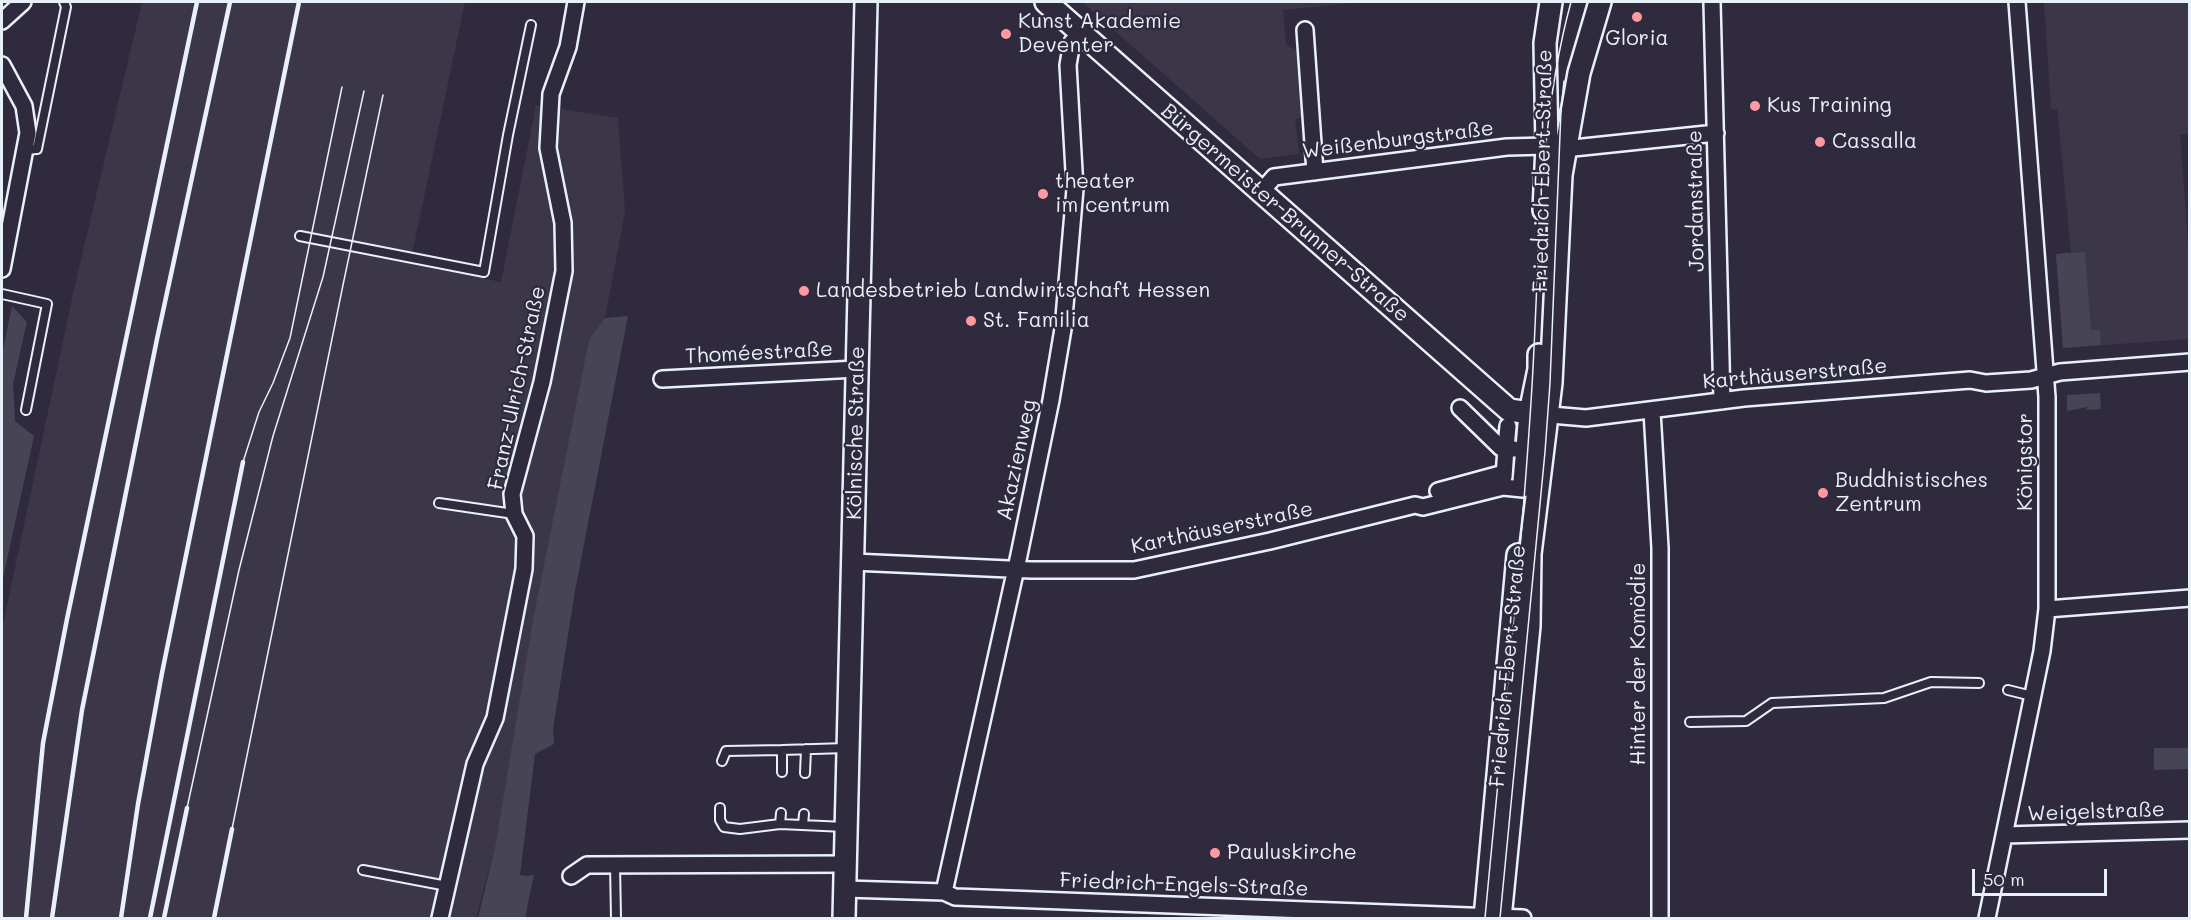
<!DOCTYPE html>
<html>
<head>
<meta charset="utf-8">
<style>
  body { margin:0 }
  #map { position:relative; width:2191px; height:920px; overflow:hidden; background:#2f2a3d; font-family:Mali,sans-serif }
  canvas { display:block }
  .frame { position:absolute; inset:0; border:3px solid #e8f1f8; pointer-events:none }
  .scale { position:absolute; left:1972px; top:869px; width:135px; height:27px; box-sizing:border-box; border:3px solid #e8f1f8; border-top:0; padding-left:8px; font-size:18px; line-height:21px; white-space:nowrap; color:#e8f1f8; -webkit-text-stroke:4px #2f2a3d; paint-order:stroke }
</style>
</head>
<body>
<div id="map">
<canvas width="2191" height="920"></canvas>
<div class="frame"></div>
<div class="scale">50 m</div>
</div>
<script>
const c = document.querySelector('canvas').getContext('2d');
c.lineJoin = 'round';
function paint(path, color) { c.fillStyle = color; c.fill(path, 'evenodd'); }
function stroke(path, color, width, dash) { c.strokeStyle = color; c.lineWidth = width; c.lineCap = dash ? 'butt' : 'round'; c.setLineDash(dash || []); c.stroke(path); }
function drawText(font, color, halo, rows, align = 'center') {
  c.font = font + ' Mali,sans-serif'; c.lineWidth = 4.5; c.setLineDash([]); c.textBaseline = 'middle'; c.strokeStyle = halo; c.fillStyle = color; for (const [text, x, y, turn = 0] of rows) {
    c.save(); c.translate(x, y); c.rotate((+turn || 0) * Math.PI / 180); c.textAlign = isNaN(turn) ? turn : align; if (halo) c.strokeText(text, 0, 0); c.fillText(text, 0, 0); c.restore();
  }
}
const built = new Path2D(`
  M142 2H465L410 264 501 282 536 105 618 118 625 212 605 318 589 341 533 619 495 847 476 918H2V629L74 289Z
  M1082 2H1364L1283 10 1286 45 1295 49 1300 58 1304 117 1295 119 1299 154 1260 159Z
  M2044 2H2189V134L2180 135 2189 256V339L2063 348 2056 254 2071 252 2057 109H2051Z`);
const green = new Path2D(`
  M2085 252 2091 330H2100L2101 345 2063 348 2056 254Z
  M12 306 27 322 13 384 15 421 34 436 2 583V354Z
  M628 316 575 591 553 729 554 744 535 754 520 875 527 876 534 875 525 918H478L495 847 533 619 589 340 605 318Z
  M2100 393 2101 409 2087 410V407L2067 411V395Z
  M2154 748H2189V769L2154 770Z`);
const lane = new Path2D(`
  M25 150 37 149 66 7 64 2
  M300 236 484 272 508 135 531 25
  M2 294 47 304 26 410
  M439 503 514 514
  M2008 690 2032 696
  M1690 722 1746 721 1772 703 1884 698 1931 682 1979 683
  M722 761 726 751 782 750
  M782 772V750L846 748
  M805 773 806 749
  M720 808V820L724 827 740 829 780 824
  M781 813 780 824 845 827
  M803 825 804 814
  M615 865 616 918
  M363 870 447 886`);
const street = new Path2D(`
  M1712 2 1722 401
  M2 21 23 2
  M1305 30 1315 172
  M2 65 24 106 28 133 2 269
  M1564 149 1716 133
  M1261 192 1274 177 1507 147 1547 146
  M662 379 857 369
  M1460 408 1501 448H1506L1504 477
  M1652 411 1660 548V918
  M1539 414 1586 418 1744 398 1970 380 1986 383 2031 380 2060 372 2190 362
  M1508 426 1506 448 1514 449
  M1438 491 1504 473
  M853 562 1031 570H1134L1270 541 1415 505 1423 507 1503 487 1523 489
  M2047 609 2190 598
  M2004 835 2190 830
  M571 876 587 865 846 864
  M845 889 944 892 955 897 1523 918
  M944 892 1019 555 1051 400 1063 329 1075 189 1068 65 1072 42 1081 33
  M440 918 475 764 495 718 524 569 525 536 514 514 512 494 542 382 564 271 563 223 548 148 551 94 568 47 576 2
  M1987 918 2042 651 2047 609V397L2017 2`);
const secondary = new Path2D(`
  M1046 2 1509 410 1530 413
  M1544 210 1547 146 1545 43 1551 2
  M1524 482 1530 413 1539 369V355
  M844 918 866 2
  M1485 918 1518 555
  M1500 918 1529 626 1530 554 1551 383 1561 175 1579 73 1600 2`);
const tram = new Path2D(`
  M243 462 259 412 273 383 290 338 342 87
  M187 808 239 570 273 436 323 277 364 91
  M232 829 343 285 383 95
  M1485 918C1501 746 1520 574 1531 402 1540 269 1536 130 1571 2
  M1500 918 1545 452 1550 383 1561 110 1564 81`);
const rail = new Path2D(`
  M26 918 43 743 67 619 197 2
  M52 918 82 710 157 339 230 2
  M121 918 138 804 162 673 299 2
  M150 918 243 462
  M164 918 187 808
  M214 918 232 829`);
const markers = [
  [1637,17,6,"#ff9aa2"],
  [1006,34,6,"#ff9aa2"],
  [1755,106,6,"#ff9aa2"],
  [1820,142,6,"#ff9aa2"],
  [1043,194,6,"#ff9aa2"],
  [804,291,6,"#ff9aa2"],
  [971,321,6,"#ff9aa2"],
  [1823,493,6,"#ff9aa2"],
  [1215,853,6,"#ff9aa2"]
];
const poiNames = [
  ["Kunst Akademie",1018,22],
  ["Deventer",1018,46],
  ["Gloria",1637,39,"center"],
  ["Kus Training",1767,106],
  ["Cassalla",1832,142],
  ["theater",1055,182],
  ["im centrum",1055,206],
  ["Landesbetrieb Landwirtschaft Hessen",816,291],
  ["St. Familia",983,321],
  ["Buddhistisches",1835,481],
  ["Zentrum",1835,505],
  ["Pauluskirche",1227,853]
];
const streetNames = [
  ["Weißenburgstraße",1398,140,-7],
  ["Friedrich-Ebert-Straße",1543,171,-89],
  ["Jordanstraße",1696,201,-91],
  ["Bürgermeister-Brunner-Straße",1285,213,41],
  ["Thoméestraße",759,353,-3],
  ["Karthäuserstraße",1795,374,-5],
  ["Franz-Ulrich-Straße",517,388,-78],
  ["Kölnische Straße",856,433,-89],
  ["Akazienweg",1017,460,-78],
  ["Königstor",2026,462,-90],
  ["Karthäuserstraße",1222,528,-12],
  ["Hinter der Komödie",1639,664,-90],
  ["Friedrich-Ebert-Straße",1508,666,-85],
  ["Weigelstraße",2096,812,-2],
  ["Friedrich-Engels-Straße",1184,885,2]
];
paint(built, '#3b3749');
paint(green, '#464455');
stroke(lane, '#e8f1f8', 12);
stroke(street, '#e8f1f8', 20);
stroke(secondary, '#e8f1f8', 26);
stroke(lane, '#2f2a3d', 8);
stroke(street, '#2f2a3d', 15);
stroke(secondary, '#2f2a3d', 21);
stroke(tram, '#e8f1f8', 1.5);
stroke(rail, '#e8f1f8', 4.5);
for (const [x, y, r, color] of markers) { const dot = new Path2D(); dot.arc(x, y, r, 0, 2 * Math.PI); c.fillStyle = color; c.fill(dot); stroke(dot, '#2f2a3d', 2); }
drawText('21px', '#e8f1f8', '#2f2a3d', poiNames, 'left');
drawText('21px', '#e8f1f8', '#2f2a3d', streetNames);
</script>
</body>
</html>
